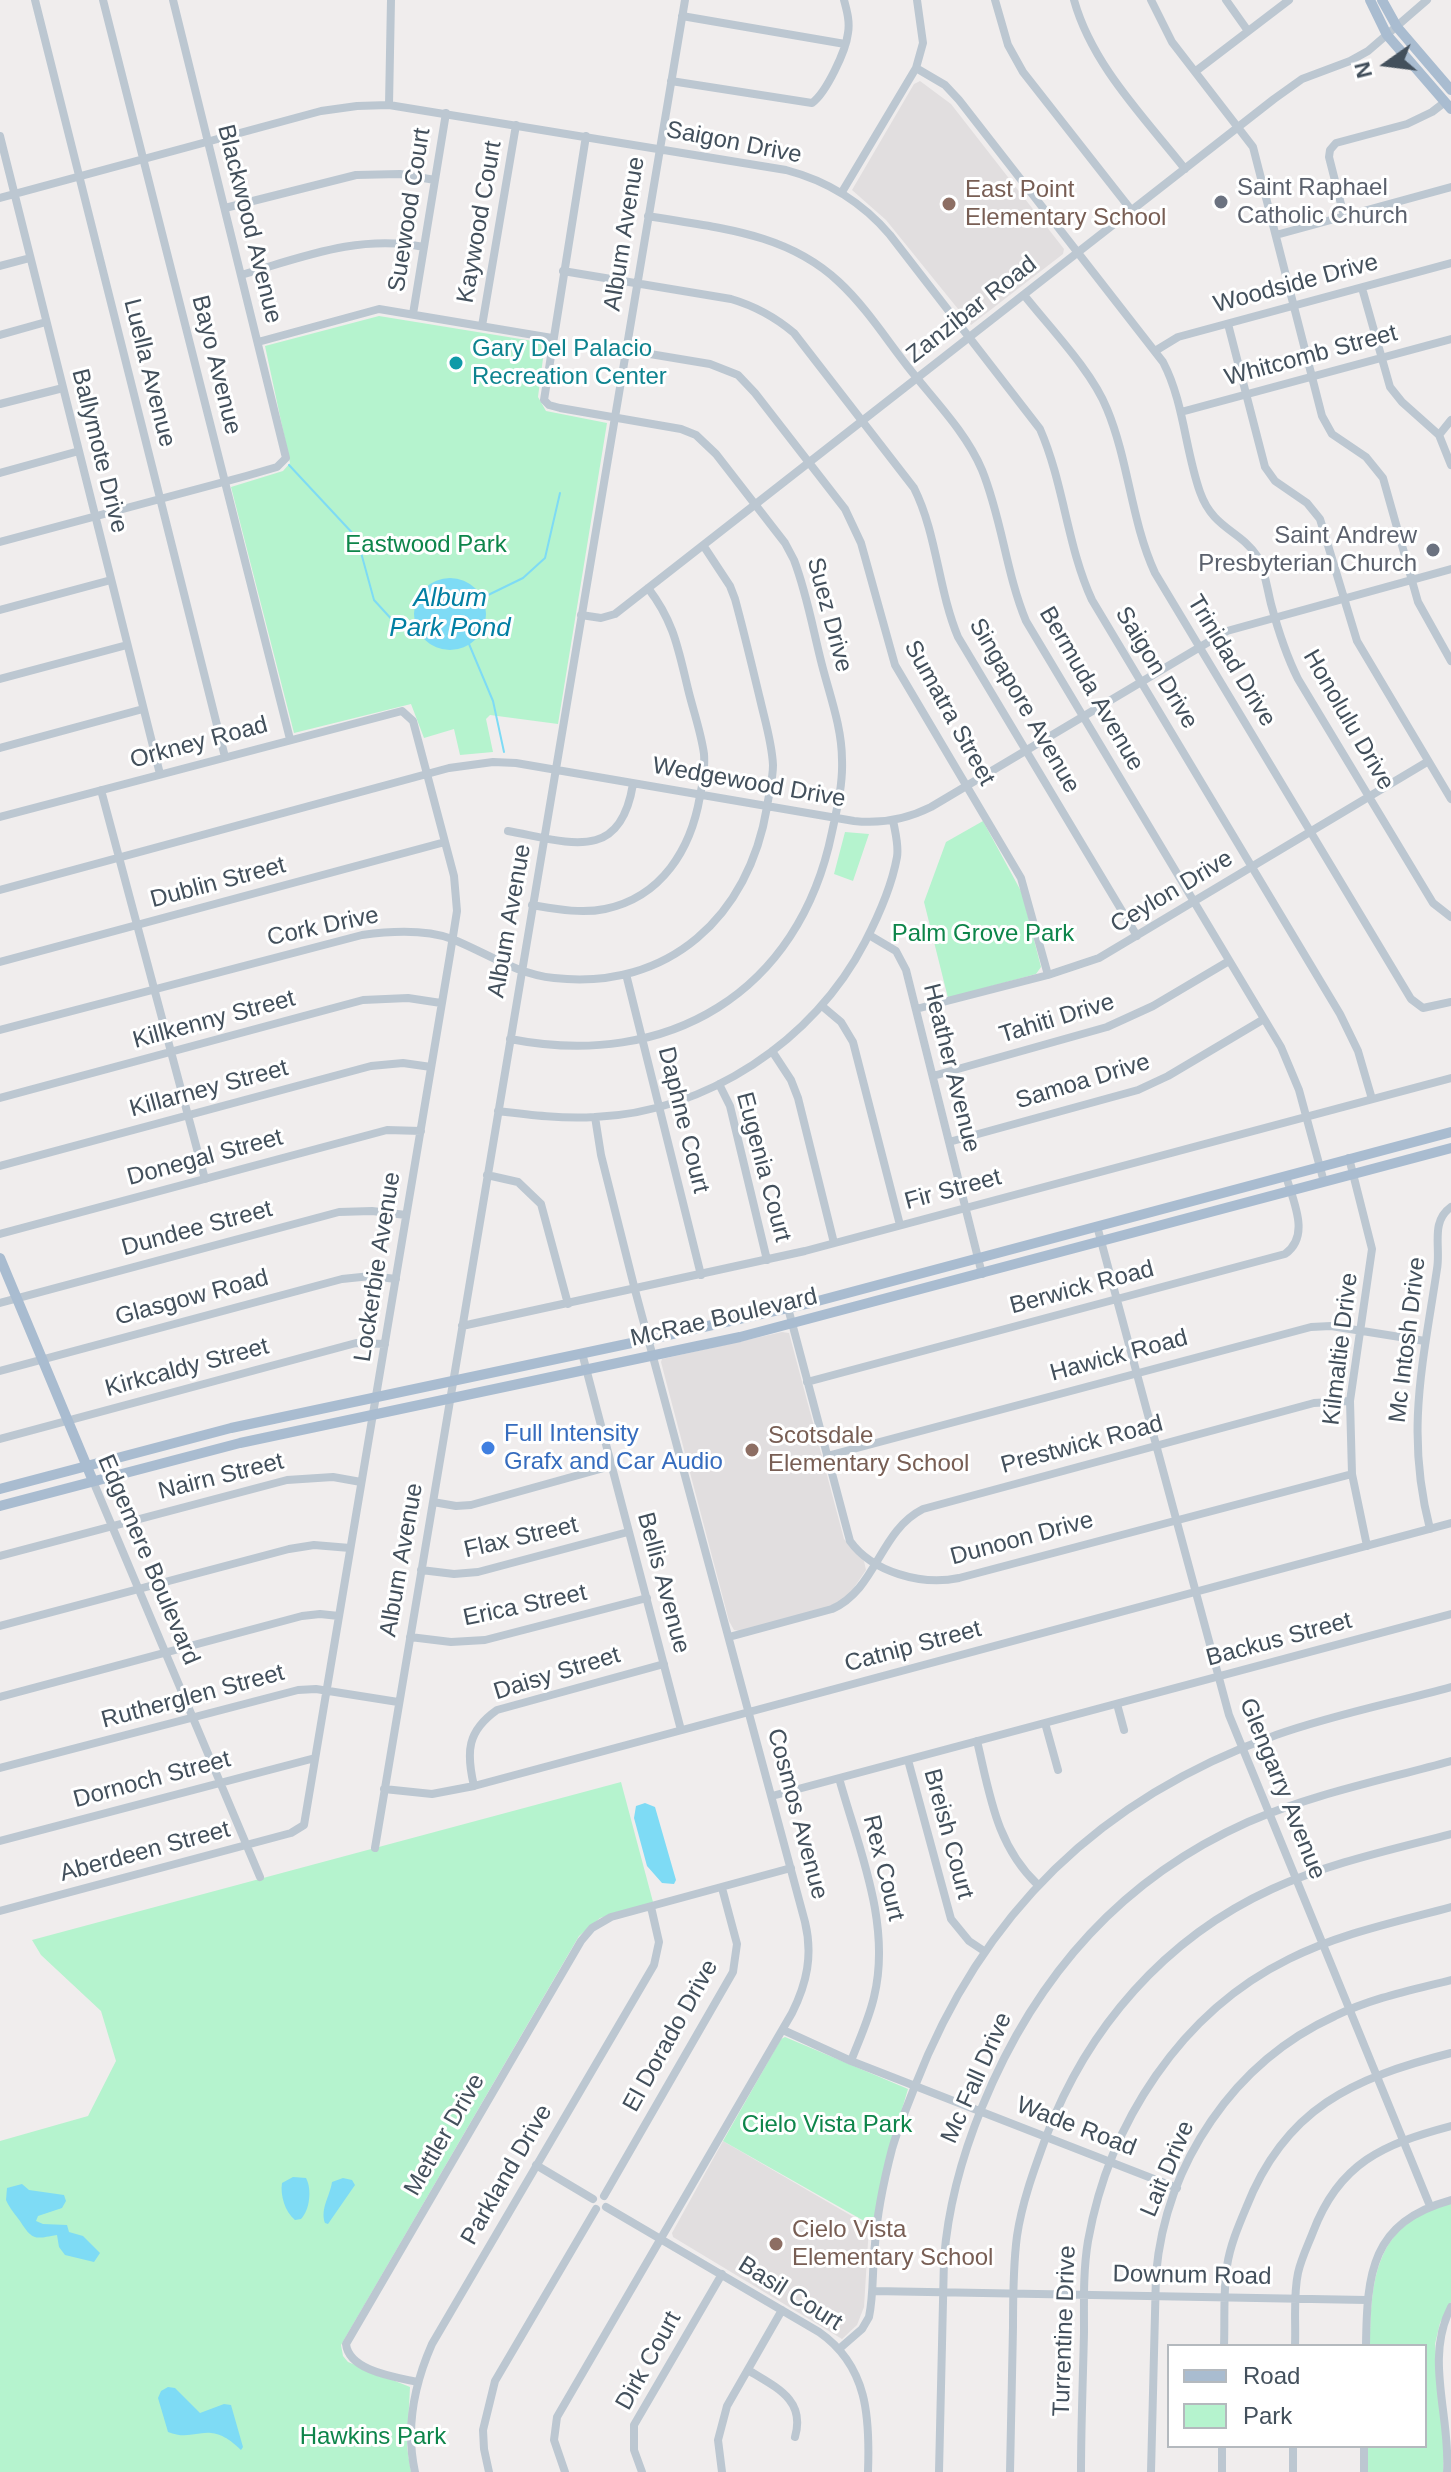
<!DOCTYPE html>
<html>
<head>
<meta charset="utf-8">
<style>
  body { margin:0 }
  #map { position:relative; width:1451px; height:2472px; overflow:hidden; background:#f0eded; font-family:Arial,sans-serif }
  canvas { display:block }
  .legend { position:absolute; left:1167px; top:2344px; width:260px; height:104px; box-sizing:border-box; background:#fff; border:2px solid #b4b9be; margin:0; padding:10px 14px; list-style:none; font-size:24px; color:#43505c }
  .legend li { display:flex; align-items:center; gap:16px; height:40px }
  .legend b { width:40px; border:2px solid #b4b9be }
  .north { position:absolute; left:1347px; top:24px; width:80px; height:80px; -webkit-text-stroke:6px #fff; paint-order:stroke; rotate:256deg; font-size:22px; font-weight:700; line-height:32px; text-align:center; color:#43505c }
  .north::after { content:''; display:block; margin:auto; width:28px; height:36px; background:#43505c; clip-path:polygon(50% 0,100% 100%,50% 72%,0 100%) }
</style>
</head>
<body>
<div id="map">
<canvas width="1451" height="2472"></canvas>
<ul class="legend">
<li><b style="height:10px;background:#a9bcd0"></b>Road</li>
<li><b style="height:22px;background:#b5f3ce"></b>Park</li>
</ul>
<div class="north">N</div>
</div>
<script>
const c = document.querySelector('canvas').getContext('2d');
c.lineJoin = 'round';
function paint(path, color) { c.fillStyle = color; c.fill(path, 'evenodd'); }
function stroke(path, color, width, dash) { c.strokeStyle = color; c.lineWidth = width; c.lineCap = dash ? 'butt' : 'round'; c.setLineDash(dash || []); c.stroke(path); }
function drawText(font, color, halo, rows, align = 'center') {
  c.font = font + ' Arial,sans-serif'; c.lineWidth = 6; c.setLineDash([]); c.textBaseline = 'middle'; c.strokeStyle = halo; c.fillStyle = color; for (const [text, x, y, turn = 0] of rows) {
    c.save(); c.translate(x, y); c.rotate((+turn || 0) * Math.PI / 180); c.textAlign = isNaN(turn) ? turn : align; if (halo) c.strokeText(text, 0, 0); c.fillText(text, 0, 0); c.restore();
  }
}
const education = new Path2D(`
  M920 81 951 104 1064 249 1063 254 971 325 886 220 852 190 914 84Z
  M782 1332 789 1333 844 1539 864 1561 866 1570 849 1595 831 1606 740 1631 734 1630 729 1621 661 1362 662 1359Z
  M723 2141 869 2226 864 2307 857 2325 842 2339 673 2237 672 2233Z`);
const green = new Path2D(`
  M379 316 545 343 538 397 546 411 607 423 558 724 490 715 486 719 493 752 460 755 454 729 424 738 411 704 294 733 231 487 283 471 290 463 265 346Z
  M983 821 1022 893 1041 967 1036 974 948 998 924 902 946 842Z
  M845 832 869 834 853 881 834 874Z
  M621 1782 653 1902 600 1918 579 1936 341 2345 343 2356 348 2362 410 2387 407 2447 411 2472H0V2141L88 2116 116 2061 101 2011 41 1955 32 1940Z
  M785 2037 908 2089 883 2173 873 2226 723 2141 781 2039Z
  M1451 2203V2302L1440 2323 1435 2344 1445 2437 1443 2472H1367L1368 2446H1425V2346H1370C1371 2277 1375 2224 1451 2203Z`);
const water = new Path2D(`
  M414 614a36 36 0 1 1 72 0a36 36 0 1 1-72 0Z
  M645 1803 655 1807 676 1880 674 1884 662 1883 647 1866 634 1818 636 1806Z
  M293 2177 306 2178C312 2189 310 2210 301 2219L295 2220C285 2212 280 2195 282 2183Z
  M343 2178 352 2180 355 2185 328 2224 325 2223C320 2209 330 2196 332 2182Z
  M22 2184 29 2190 64 2195 66 2201 62 2208 38 2216 36 2221 43 2224 67 2225 69 2232 83 2236 100 2253 94 2262 65 2255 59 2247 57 2235C34 2239 33 2241 20 2221 15 2214 10 2209 6 2200L7 2188Z
  M168 2387 175 2388 200 2413 224 2404 231 2405 243 2447 241 2450C207 2417 197 2444 168 2432L158 2398 161 2391Z`);
const stream = new Path2D(`
  M289 465 357 538 374 600 395 623H415
  M482 598 523 578 545 558 560 493
  M469 644 493 701 504 752`);
const minor = new Path2D(`
  M35 0 225 757
  M103 0 290 739
  M995 0 1008 45 1023 72 1132 211
  M1074 0C1092 65 1144 117 1185 169
  M1151 0 1172 42 1253 147 1322 416 1332 434 1366 457 1383 478 1418 602 1451 661
  M1226 0 1248 31
  M682 16 845 44
  M916 68 945 85 959 100 1163 362C1184 402 1185 450 1200 492 1213 529 1240 530 1257 556 1265 570 1267 588 1271 604 1278 630 1286 655 1298 679L1433 903 1451 917
  M1196 71 1289 0
  M671 81 812 103C826 93 846 51 848 33 850 22 847 11 844 0
  M389 105 391 0
  M0 136 160 774
  M842 192 916 68 923 43 917 0
  M0 198 321 111 357 106 389 105 786 170C828 181 862 202 890 235L1040 429C1064 484 1067 546 1092 600L1340 1014 1358 1051 1372 1099
  M225 208 356 175 400 174 435 180
  M648 216C717 228 786 232 839 282 867 308 888 342 912 372 936 402 967 434 982 470 1002 519 1006 573 1026 621L1281 1047 1299 1090 1324 1182
  M1344 216 1329 157 1330 150 1336 143 1407 124 1432 112 1445 102
  M1276 235 1451 187
  M0 266 30 258
  M563 271 731 299C755 306 775 317 794 333L914 488C937 534 938 589 958 637L1137 936
  M241 275C303 257 359 234 424 247
  M1362 288 1390 387 1402 402 1439 435 1451 465
  M1024 295C1050 328 1092 371 1107 409 1129 462 1131 521 1155 573L1411 999 1423 1008 1451 1002
  M413 314 446 113
  M1228 324 1265 467 1275 481 1307 503 1320 519 1357 641 1451 799
  M482 326 516 125
  M0 335 46 322
  M258 342 379 309 552 338
  M626 350 710 364 738 375 755 393 845 509 861 543 895 665 1021 878 1048 975
  M1155 351 1178 337 1451 263
  M0 404 63 388
  M1181 412 1451 339
  M1439 435 1451 420
  M0 473 79 451
  M0 542 246 476 277 467 286 458 173 0
  M0 610 111 580
  M581 615 601 618 615 614 1274 99 1302 79 1350 61 1368 51 1427 0
  M0 679 127 645
  M0 748 143 709
  M101 790 205 1179
  M0 817 402 711 413 721 454 876 457 911 450 955 304 1825 291 1833 0 1911
  M508 831C568 842 620 864 633 784
  M0 890 449 768 493 762 516 763 854 821C881 824 907 819 931 807L1227 631 1451 569
  M532 905C556 909 581 914 605 909 662 897 691 849 700 796 703 782 705 768 704 754 701 732 693 710 688 689 678 648 674 622 648 588
  M869 935 896 951 906 970 982 1274
  M0 962 445 842
  M626 974 701 1275
  M822 1006 841 1022 853 1042 900 1225
  M916 1009 1048 975 1099 958 1427 762
  M0 1030 362 935C391 931 425 929 452 939 487 953 516 974 554 978 669 991 749 916 767 807 769 793 773 779 773 765 772 743 765 721 760 699 752 666 744 632 735 599L730 586 703 545
  M510 1039C668 1070 799 993 832 832 837 809 843 784 842 760 842 728 830 696 822 665 813 630 807 594 794 560L785 543 716 454 696 435 681 429 560 408 549 405 544 400 586 136
  M772 1051 791 1080 798 1098 834 1243
  M933 1076 1107 1027 1153 1006 1229 961
  M719 1084 730 1106 767 1260
  M0 1098 363 1000 408 998 441 1003
  M498 1111C530 1115 563 1119 595 1117 707 1112 814 1041 865 942 878 917 892 885 897 857 899 845 895 832 893 820
  M949 1142 1138 1090 1168 1076 1264 1019
  M1349 1158 1372 1249 1350 1401 1352 1474 1367 1546
  M0 1166 371 1066 403 1063 431 1067
  M487 1175 518 1182 541 1204 568 1304
  M1097 1226 1229 1715 1430 2206
  M0 1234 387 1130 421 1131
  M0 1303 339 1212 372 1211 406 1215
  M788 1308 850 1541C872 1572 922 1586 959 1578L1352 1474
  M462 1326 805 1251 1451 1078
  M582 1353 681 1730
  M0 1371 342 1279 371 1276 396 1279
  M807 1382 1285 1254C1311 1236 1293 1201 1286 1176
  M0 1439 356 1343 385 1344
  M827 1456 1311 1327 1331 1326 1425 1341
  M93 1481 260 1877
  M433 1502 456 1506 471 1505 611 1466
  M1430 1529C1405 1433 1423 1363 1437 1269 1441 1247 1430 1222 1451 1207
  M0 1556 287 1480 333 1477 361 1482
  M421 1570 454 1574 478 1572 628 1532
  M0 1626 289 1549 314 1545 350 1548
  M410 1637 451 1642 485 1640 647 1598
  M729 1637 832 1609C877 1589 879 1531 923 1509L1314 1403 1350 1401
  M0 1697 302 1616 320 1614 339 1616
  M1117 1704 1124 1730
  M1045 1723 1058 1770
  M977 1741C990 1795 996 1845 1038 1885
  M908 1760 951 1919 969 1941 984 1951
  M0 1768 298 1690 316 1689 398 1702
  M839 1778C858 1847 892 1924 874 1997 869 2019 859 2040 851 2061
  M474 1786C466 1752 467 1731 497 1710L664 1664
  M384 1789 432 1794 474 1786 1451 1523
  M772 1796 1451 1614
  M0 1841 315 1758
  M375 1848 685 0
  M783 2030 851 2061 1177 2188
  M536 2165 593 2199
  M604 2196 733 1972 737 1944 722 1888
  M606 2207 819 2332C868 2366 870 2418 868 2472
  M873 2291 1366 2300
  M1224 2346C1225 2320 1223 2292 1227 2266 1230 2246 1238 2227 1246 2208 1285 2108 1353 2078 1451 2053
  M1295 2346C1296 2322 1293 2296 1298 2273 1301 2259 1308 2245 1313 2232 1339 2163 1383 2144 1451 2126
  M1366 2346C1367 2273 1371 2222 1451 2200
  M839 2349 862 2329 869 2317C874 2293 872 2269 875 2244 877 2212 884 2180 892 2149 898 2128 907 2107 915 2086 982 1913 1100 1798 1276 1735 1332 1715 1393 1703 1451 1687
  M748 2370C775 2387 806 2399 795 2437
  M417 2382C395 2377 349 2371 346 2344L581 1941 592 1928 611 1917 791 1868
  M415 2472C405 2427 414 2385 432 2344L654 1965 659 1942 651 1907
  M489 2472 484 2449 483 2430 495 2381 596 2209
  M565 2472 554 2440 557 2417 792 2013C807 1983 813 1955 805 1922L635 1290 601 1155 595 1117
  M642 2472 634 2450V2425L722 2274
  M722 2472 718 2440 727 2406 782 2310
  M939 2472 944 2259C948 2206 962 2156 982 2107 1034 1979 1120 1879 1248 1822 1313 1794 1383 1780 1451 1761
  M1010 2472C1011 2424 1012 2375 1013 2327 1013 2297 1013 2266 1017 2236 1022 2202 1034 2170 1046 2137 1087 2028 1165 1938 1272 1889 1329 1863 1390 1850 1451 1834
  M1081 2472C1081 2425 1083 2379 1084 2332 1084 2302 1083 2271 1088 2241 1109 2123 1181 2012 1289 1959 1341 1933 1396 1922 1451 1907
  M1151 2472 1156 2274C1166 2163 1234 2062 1335 2016 1372 1998 1412 1990 1451 1980
  M1222 2472V2446
  M1293 2472V2446
  M1364 2472V2446
  M1447 2472C1451 2417 1424 2359 1451 2307`);
const major = new Path2D(`
  M1370 0 1387 35 1451 109
  M1382 0 1397 27 1451 90
  M0 1258 93 1481
  M0 1489 231 1428 655 1338 814 1302 1451 1132
  M0 1506 240 1443 740 1337 1451 1148`);
const markers = [
  [1221,202,8,"#6b7280"],
  [949,204,8,"#8d6e63"],
  [456,363,8,"#0f9aa8"],
  [1433,550,8,"#6b7280"],
  [488,1448,8,"#3f7fe0"],
  [752,1450,8,"#8d6e63"],
  [776,2244,8,"#8d6e63"]
];
const streetNames = [
  ["Saigon Drive",734,143,11],
  ["Suewood Court",410,210,-81],
  ["Kaywood Court",480,222,-80],
  ["Blackwood Avenue",249,224,76],
  ["Album Avenue",625,234,-81],
  ["Woodside Drive",1296,284,-15],
  ["Zanzibar Road",972,310,-38],
  ["Whitcomb Street",1311,356,-15],
  ["Bayo Avenue",216,365,76],
  ["Luella Avenue",149,373,76],
  ["Ballymote Drive",99,451,76],
  ["Suez Drive",829,615,75],
  ["Trinidad Drive",1231,661,59],
  ["Saigon Drive",1156,668,59],
  ["Bermuda Avenue",1091,689,60],
  ["Singapore Avenue",1024,706,60],
  ["Sumatra Street",949,713,61],
  ["Honolulu Drive",1348,720,60],
  ["Orkney Road",199,743,-15],
  ["Wedgewood Drive",749,783,10],
  ["Dublin Street",218,883,-15],
  ["Ceylon Drive",1172,892,-31],
  ["Album Avenue",510,921,-80],
  ["Cork Drive",323,927,-12],
  ["Tahiti Drive",1057,1019,-17],
  ["Killkenny Street",214,1020,-15],
  ["Heather Avenue",951,1068,76],
  ["Samoa Drive",1083,1082,-17],
  ["Killarney Street",209,1089,-15],
  ["Daphne Court",683,1120,76],
  ["Donegal Street",205,1158,-15],
  ["Eugenia Court",763,1167,75],
  ["Fir Street",953,1190,-15],
  ["Dundee Street",197,1229,-15],
  ["Lockerbie Avenue",378,1267,-81],
  ["Berwick Road",1082,1288,-15],
  ["Glasgow Road",192,1298,-15],
  ["McRae Boulevard",724,1318,-13],
  ["Mc Intosh Drive",1408,1340,-83],
  ["Kilmaltie Drive",1341,1349,-83],
  ["Hawick Road",1119,1356,-15],
  ["Kirkcaldy Street",187,1368,-15],
  ["Prestwick Road",1082,1445,-15],
  ["Nairn Street",221,1477,-14],
  ["Flax Street",521,1538,-13],
  ["Dunoon Drive",1022,1539,-15],
  ["Edgemere Boulevard",148,1560,67],
  ["Album Avenue",402,1560,-80],
  ["Bellis Avenue",663,1583,75],
  ["Erica Street",525,1606,-12],
  ["Backus Street",1279,1640,-15],
  ["Catnip Street",913,1647,-15],
  ["Daisy Street",557,1674,-17],
  ["Rutherglen Street",193,1697,-15],
  ["Dornoch Street",152,1780,-15],
  ["Glengarry Avenue",1282,1789,68],
  ["Cosmos Avenue",797,1814,75],
  ["Breish Court",948,1834,75],
  ["Aberdeen Street",145,1852,-15],
  ["Rex Court",883,1868,76],
  ["El Dorado Drive",671,2036,-61],
  ["Mc Fall Drive",977,2078,-66],
  ["Wade Road",1076,2127,21],
  ["Mettler Drive",445,2135,-60],
  ["Lait Drive",1168,2169,-67],
  ["Parkland Drive",507,2175,-60],
  ["Downum Road",1192,2276,1],
  ["Basil Court",790,2294,32],
  ["Turrentine Drive",1065,2331,-88],
  ["Dirk Court",649,2361,-61]
];
const worshipNames = [
  ["Saint Raphael",1237,188],
  ["Catholic Church",1237,216],
  ["Saint Andrew",1417,536,"right"],
  ["Presbyterian Church",1417,564,"right"]
];
const educationNames = [
  ["East Point",965,190],
  ["Elementary School",965,218],
  ["Scotsdale",768,1436],
  ["Elementary School",768,1464],
  ["Cielo Vista",792,2230],
  ["Elementary School",792,2258]
];
const cultureNames = [
  ["Gary Del Palacio",472,349],
  ["Recreation Center",472,377]
];
const parkNames = [
  ["Eastwood Park",426,545],
  ["Palm Grove Park",983,934],
  ["Cielo Vista Park",827,2125],
  ["Hawkins Park",373,2437]
];
const shopNames = [
  ["Full Intensity",504,1434],
  ["Grafx and Car Audio",504,1462]
];
const waterNames = [
  ["Album",450,599],
  ["Park Pond",450,629]
];
paint(education, '#e1dedf');
paint(green, '#b5f3ce');
paint(water, '#7edbf5');
stroke(stream, '#7edbf5', 2);
stroke(minor, '#bcc7d1', 8);
stroke(major, '#a9bcd0', 10);
for (const [x, y, r, color] of markers) { const dot = new Path2D(); dot.arc(x, y, r, 0, 2 * Math.PI); c.fillStyle = color; c.fill(dot); stroke(dot, '#fff', 3); }
drawText('24px', '#43505c', '#fff', streetNames);
drawText('24px', '#5b616d', '#fff', worshipNames, 'left');
drawText('24px', '#785e54', '#fff', educationNames, 'left');
drawText('24px', '#0d838f', '#fff', cultureNames, 'left');
drawText('24px', '#0d854a', '#fff', parkNames);
drawText('24px', '#366cbe', '#fff', shopNames, 'left');
drawText('italic 26px', '#027fa3', '#fff', waterNames);
</script>
</body>
</html>
